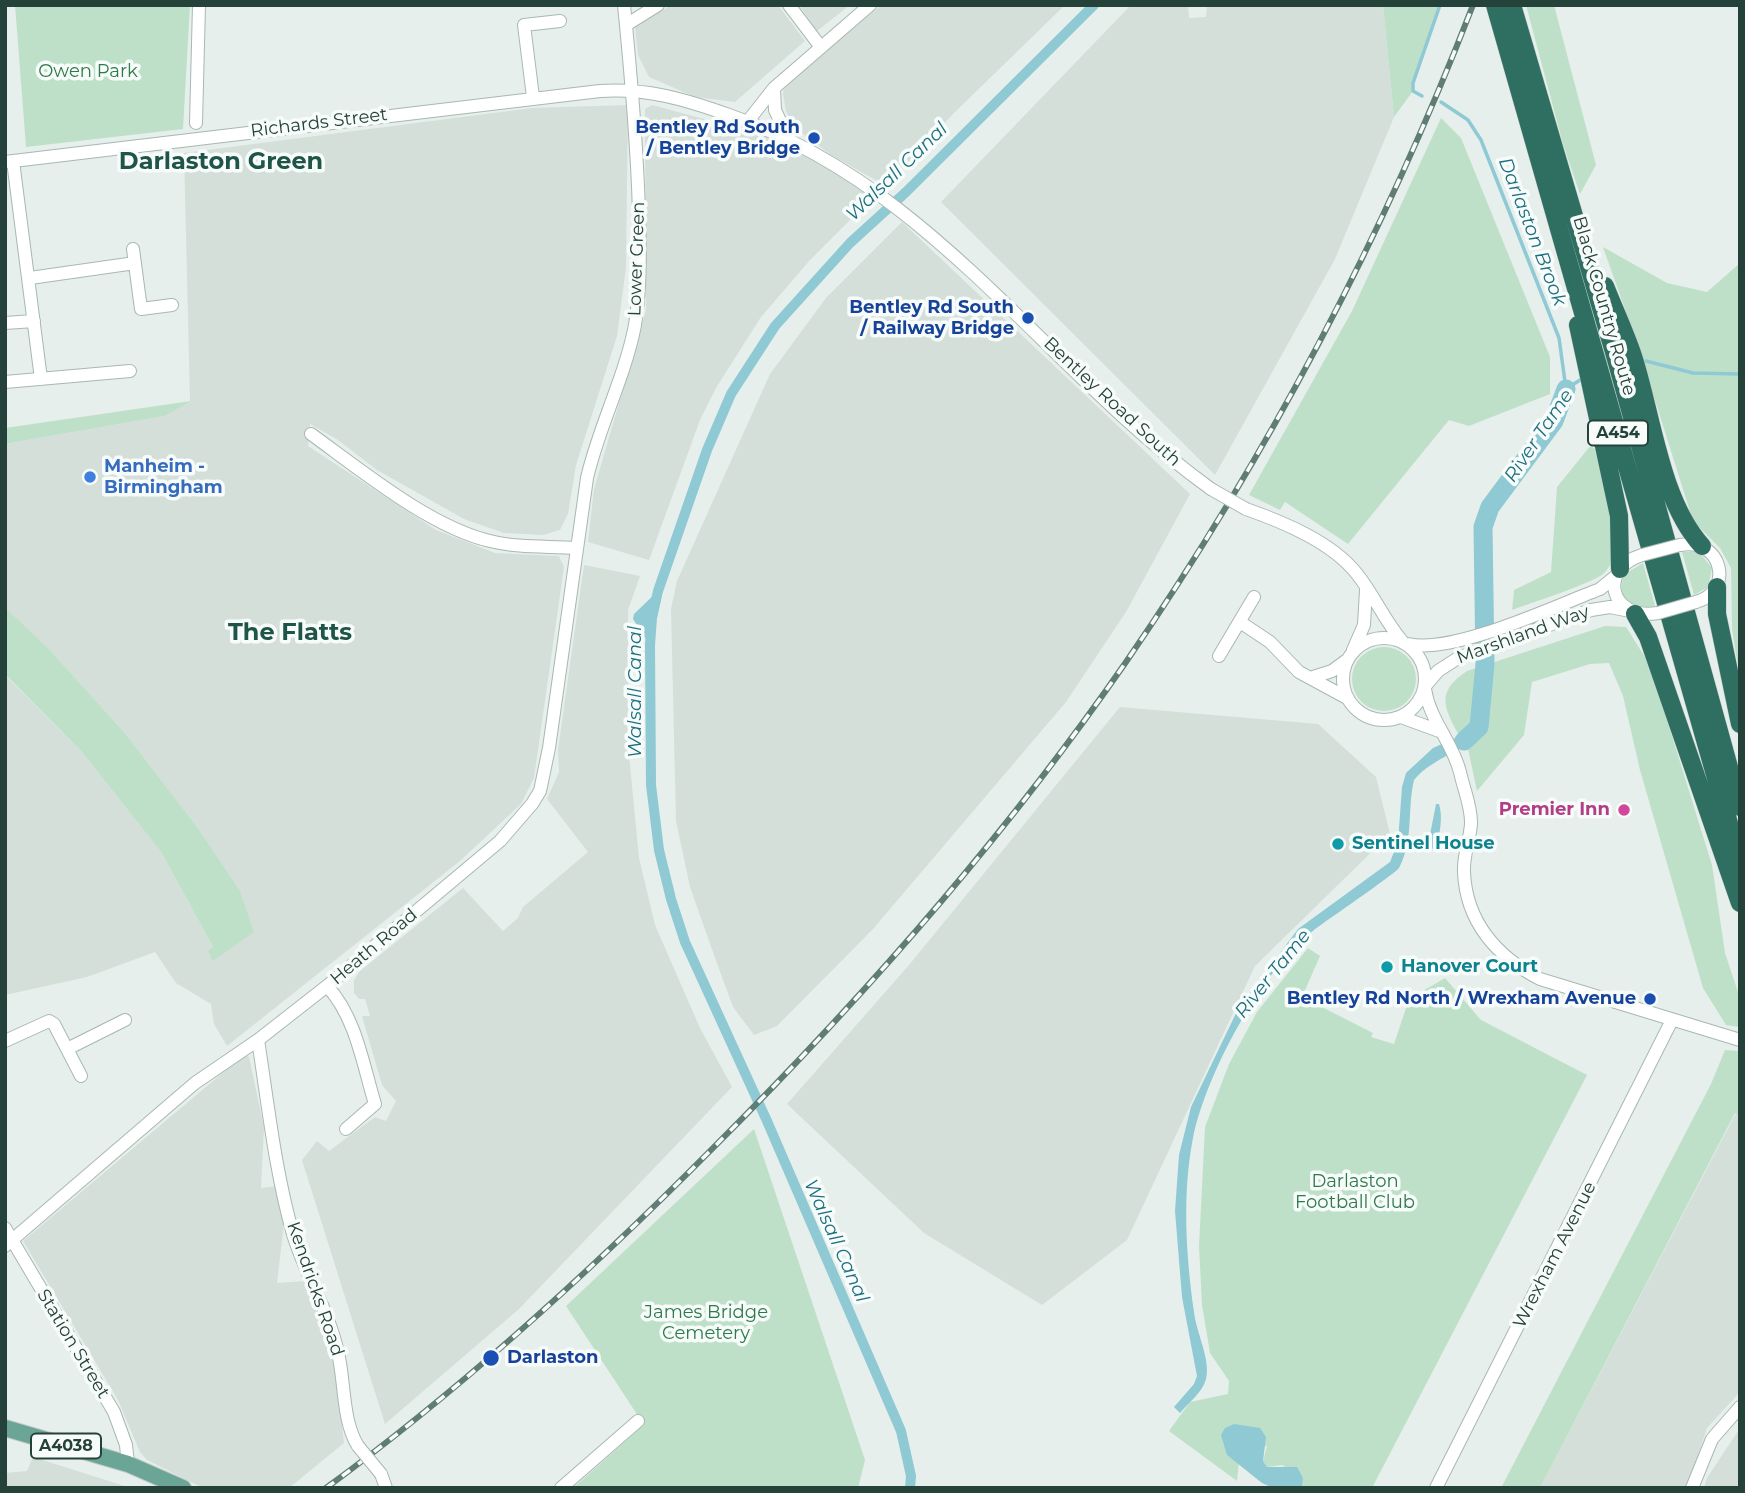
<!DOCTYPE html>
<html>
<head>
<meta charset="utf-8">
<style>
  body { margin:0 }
  #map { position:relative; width:1745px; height:1493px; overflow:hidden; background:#e6efeb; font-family:Montserrat,sans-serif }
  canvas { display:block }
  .frame { position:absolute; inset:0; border:7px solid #24423a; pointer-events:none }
</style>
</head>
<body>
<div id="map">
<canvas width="1745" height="1493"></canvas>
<div class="frame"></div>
</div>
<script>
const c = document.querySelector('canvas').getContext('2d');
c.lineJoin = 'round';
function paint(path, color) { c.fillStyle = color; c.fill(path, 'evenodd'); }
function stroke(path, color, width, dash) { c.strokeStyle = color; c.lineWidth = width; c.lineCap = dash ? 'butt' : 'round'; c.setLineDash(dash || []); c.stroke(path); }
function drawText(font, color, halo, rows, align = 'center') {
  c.font = font + ' Montserrat,sans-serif'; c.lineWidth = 7; c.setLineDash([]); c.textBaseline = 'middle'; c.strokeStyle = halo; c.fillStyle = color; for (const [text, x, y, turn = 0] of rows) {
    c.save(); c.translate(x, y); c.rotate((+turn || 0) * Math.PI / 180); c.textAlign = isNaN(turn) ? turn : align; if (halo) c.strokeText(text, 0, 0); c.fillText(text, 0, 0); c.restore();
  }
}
const built = new Path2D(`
  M671 5H778L805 41 735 102 695 97 649 77 638 55 635 27Z
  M799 5H850L817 31Z
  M881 5H1065L954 113 886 186 831 155 794 127 786 111 783 94 784 86Z
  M1131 5H1188L1189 18 1206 17 1207 5H1383L1394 117 1335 259 1215 475 941 202Z
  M628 105 626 267 617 336 576 465 568 514 560 530 543 535 504 533 464 519 377 470 338 440 310 424 308 446 436 530 495 553 559 556 564 567 534 778 521 804 460 861 227 1046 214 1024 211 1004 176 983 155 952 87 977 5 995V675L81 751 161 852 213 947 214 961 218 957 239 889 198 828 125 733 49 649 5 607V444L165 416 190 401 184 153 532 108Z
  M652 105 775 138 870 192 856 214 810 260 761 317 716 388 700 420 649 560 588 542 594 489 646 310 645 109Z
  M902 222 1190 494 1126 612 1066 702 873 929 777 1026 754 1035 733 1007 714 955 690 887 676 821 671 609 677 581 770 374 826 298Z
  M584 565 640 576 628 610 629 755 639 858 655 925 700 1028 732 1087 519 1309 385 1424 302 1160 317 1141 329 1151 375 1117 386 1121 396 1101 382 1085 362 1016H370L365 999H359L354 993V980L360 971 463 888 503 931 518 918 523 907 588 852 547 799 559 772 558 750Z
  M1120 707 1318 724 1376 777 1390 834 1255 966 1127 1240 1042 1305 924 1233 787 1104 909 965Z
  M245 1054 249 1057 264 1127 261 1188 277 1186 284 1223 277 1283 306 1281 325 1330 336 1376 344 1443 289 1488H203L147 1460 140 1452 118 1400 23 1241Z
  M1736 1113 1740 1115V1392L1707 1428 1687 1488H1540Z
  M1740 1428V1488H1704L1707 1478Z
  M33 1457 131 1488H5V1473L27 1471Z`);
const green = new Path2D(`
  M15 5H190L183 129 26 147Z
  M1383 5H1440L1417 68 1413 91 1394 117Z
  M1526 5H1554L1596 165 1580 194 1563 144Z
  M1441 118 1461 138 1550 357V394L1469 426 1449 420 1348 544 1285 502 1280 510 1249 495 1352 311Z
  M1603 247 1667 283 1707 292 1740 263V679L1732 629 1731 568 1720 548 1693 521 1637 343Z
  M191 401 165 416 5 444V428Z
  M1591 445 1595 450C1603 481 1630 552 1603 574 1590 584 1531 603 1512 610L1514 590 1551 572 1557 487Z
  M1682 552H1699L1712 568 1708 587 1694 595Z
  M1643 563 1655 606C1633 611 1614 597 1625 574Z
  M5 607 49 649 125 733 198 828 239 889 254 932 213 961 208 951 213 947 161 852 81 751 5 674Z
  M1605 626 1626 627 1650 665 1712 865 1725 953 1740 998V1027L1726 1025 1703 988 1640 770 1623 696 1609 663 1590 664 1532 682 1524 735 1477 791 1467 744 1477 737 1471 731 1460 737C1444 708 1435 692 1467 671Z
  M1352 679a32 32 0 1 1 64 0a32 32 0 1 1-64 0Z
  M1308 948 1320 956 1302 997 1373 1033 1371 1037 1394 1044 1409 999 1445 978 1481 1020 1587 1075 1372 1488H1302L1303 1478 1282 1465 1267 1467 1263 1461 1267 1446 1227 1455 1239 1462 1237 1481 1169 1431 1190 1402 1228 1394 1229 1381 1210 1353 1202 1305 1199 1246 1205 1127 1229 1064 1257 1012Z
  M1725 1050 1740 1051V1115L1735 1113 1540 1488H1501L1711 1084Z
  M754 1129 865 1460 858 1488H573L644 1425 566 1306Z`);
const water = new Path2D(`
  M658 591 650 645 633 619 634 614Z
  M1475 722 1484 728C1466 752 1434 756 1414 780 1407 809 1414 840 1399 868 1396 873 1326 921 1314 930 1262 970 1206 1074 1193 1138 1182 1194 1186 1256 1194 1312 1196 1332 1211 1360 1206 1379 1203 1392 1188 1403 1180 1413L1174 1407 1194 1384 1197 1376 1182 1297 1175 1211 1179 1155 1191 1107 1238 1009 1298 929 1390 862 1398 842 1402 787 1406 773 1433 748 1471 731Z
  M1436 804H1439C1443 817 1440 832 1437 845L1432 849 1429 840Z
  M1234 1424 1260 1428 1266 1437 1263 1461 1267 1467H1297L1303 1478 1302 1488H1273L1262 1483 1227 1455 1221 1435 1225 1428Z`);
const stream = new Path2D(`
  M1422 96 1413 91V83L1440 5
  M1441 102 1468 120 1481 140 1559 338 1566 389
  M1646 361 1693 373 1740 374
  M1566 389 1580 380`);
const canal = new Path2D(`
  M910 1488 911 1476 901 1431 767 1121 685 942 671 899 659 850 651 785 650 645 652 618 658 591 707 450 731 394 775 326 850 243 906 192 1094 5`);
const river = new Path2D(`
  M1464 741 1479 727 1485 664 1483 527 1490 507 1554 421 1566 389`);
const minor = new Path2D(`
  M789 5 820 46
  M626 25 658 5
  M774 88 775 110 787 136
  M533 97 524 25 560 21
  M748 121 774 88 870 5
  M196 123 199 5
  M13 161 41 379
  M5 162 600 91C647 88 684 99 729 115 934 186 1042 367 1211 489
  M133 249 141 309 172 305
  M30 278 135 263
  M5 323 34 321
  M5 382 130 371
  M311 434C361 470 430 527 490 541 518 548 547 546 576 548
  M1246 509C1283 522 1332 542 1357 574 1374 595 1384 620 1402 641
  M1680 545C1722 537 1735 591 1696 602
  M1642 555C1597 569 1610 621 1658 613
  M1240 622 1270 642 1299 672 1347 698
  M1343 679a41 41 0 1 1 82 0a41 41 0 1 1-82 0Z
  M1408 644C1452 655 1555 606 1600 589L1616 576
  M1353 650 1364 625 1366 590
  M1219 656 1254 597
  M1310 678 1332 671 1347 660
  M1426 685 1438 671 1458 658 1591 610 1610 607 1630 611
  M1425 689C1430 721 1452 741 1460 772 1463 787 1472 808 1471 824 1470 840 1463 855 1464 872 1466 922 1497 957 1540 979L1740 1040
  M1401 717 1442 732
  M327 986C356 1017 363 1065 375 1104L346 1129
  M258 1040C268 1104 275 1171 293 1234 305 1274 329 1311 338 1353 345 1381 342 1421 358 1446
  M5 1041 49 1021 54 1024 81 1076
  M67 1049 125 1020
  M5 1228 114 1412 126 1445 128 1464
  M5 1246 195 1083 258 1040 327 986 500 841 532 804 540 791 549 748 587 478C599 426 625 377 635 325 641 288 640 250 639 213 637 143 631 75 624 5
  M381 1474 386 1488
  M561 1488 638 1421
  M1436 1488 1671 1022
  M1692 1488 1712 1439 1740 1407`);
const major = new Path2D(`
  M5 1428 128 1464 183 1488`);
const highway = new Path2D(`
  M1495 5 1740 862
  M1512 5 1614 352 1740 807
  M1605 286C1614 309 1625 332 1633 356 1652 414 1660 500 1702 546
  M1578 325 1619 516 1620 569
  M1717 587V614L1740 724
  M1635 614 1648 637 1740 903`);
const rail = new Path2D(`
  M326 1488C464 1387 592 1270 713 1148 863 998 1005 837 1126 662 1266 458 1384 235 1473 5`);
const minorBridge = new Path2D(`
  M1211 489 1246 509
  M1642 555 1680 545
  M1658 613 1696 602
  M358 1446 381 1474`);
const markers = [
  [814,138,7,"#1a4fb4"],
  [1028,318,7,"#1a4fb4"],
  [90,477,7,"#3f7fe0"],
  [1624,810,7,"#d1479c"],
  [1338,844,7,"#0f9aa8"],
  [1387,967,7,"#0f9aa8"],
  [1650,999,7,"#1a4fb4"],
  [491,1358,9,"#1a4fb4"]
];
const shields = [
  [1618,433,60],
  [66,1446,70]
];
const shieldNames = [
  ["A454",1618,433],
  ["A4038",66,1446]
];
const parkNames = [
  ["Owen Park",88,72],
  ["Darlaston",1355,1182],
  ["Football Club",1355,1203],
  ["James Bridge",706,1313],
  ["Cemetery",706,1334]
];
const streetNames = [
  ["Richards Street",319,123,-7],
  ["Lower Green",637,259,-88],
  ["Black Country Route",1604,306,74],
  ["Bentley Road South",1112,402,43],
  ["Marshland Way",1523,635,-20],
  ["Heath Road",374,947,-40],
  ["Wrexham Avenue",1555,1255,-63],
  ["Kendricks Road",315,1289,71],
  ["Station Street",73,1344,59]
];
const transitNames = [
  ["Bentley Rd South",800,128],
  ["/ Bentley Bridge",800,149],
  ["Bentley Rd South",1014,308],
  ["/ Railway Bridge",1014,329],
  ["Bentley Rd North / Wrexham Avenue",1636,999],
  ["Darlaston",507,1358,"left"]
];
const shopNames = [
  ["Manheim -",104,467],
  ["Birmingham",104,488]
];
const hotelNames = [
  ["Premier Inn",1610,810]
];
const cultureNames = [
  ["Sentinel House",1352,844],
  ["Hanover Court",1401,967]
];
const waterNames = [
  ["Walsall Canal",897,172,-44],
  ["Darlaston Brook",1532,232,69],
  ["River Tame",1539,436,-56],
  ["Walsall Canal",635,692,-90],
  ["River Tame",1273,974,-51],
  ["Walsall Canal",836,1241,66]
];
const districtNames = [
  ["Darlaston Green",221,162],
  ["The Flatts",290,633]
];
paint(built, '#d4dfda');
paint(green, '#bfe0c8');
paint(water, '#8ec9d4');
stroke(stream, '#8ec9d4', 3.5);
stroke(canal, '#8ec9d4', 10);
stroke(river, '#8ec9d4', 19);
stroke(minor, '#a8b8b2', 14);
stroke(major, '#c2cac8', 18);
stroke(highway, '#c2cac8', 19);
stroke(minor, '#fff', 12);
stroke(major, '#6aa596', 16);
stroke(highway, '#2f6f62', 18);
stroke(rail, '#5f7d75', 6);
stroke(rail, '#f7fbf9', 3.5, [10]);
stroke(minorBridge, '#a8b8b2', 14, []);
stroke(minorBridge, '#fff', 12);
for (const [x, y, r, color] of markers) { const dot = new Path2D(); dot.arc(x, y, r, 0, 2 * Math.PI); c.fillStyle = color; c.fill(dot); stroke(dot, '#f7fbf9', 2.5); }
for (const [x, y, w] of shields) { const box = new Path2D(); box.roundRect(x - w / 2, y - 12.5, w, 25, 5); c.fillStyle = '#f7fbf9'; c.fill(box); stroke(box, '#24423a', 2); }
drawText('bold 16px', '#24423a', null, shieldNames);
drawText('18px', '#2d7a4b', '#f7fbf9', parkNames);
drawText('18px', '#24423a', '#f7fbf9', streetNames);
drawText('bold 18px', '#164399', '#f7fbf9', transitNames, 'right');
drawText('bold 18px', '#366cbe', '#f7fbf9', shopNames, 'left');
drawText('bold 18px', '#b23c85', '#f7fbf9', hotelNames, 'right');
drawText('bold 18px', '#0d838f', '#f7fbf9', cultureNames, 'left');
drawText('italic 19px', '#1c6f80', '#f7fbf9', waterNames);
drawText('bold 24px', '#1f5548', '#f7fbf9', districtNames);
</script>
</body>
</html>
